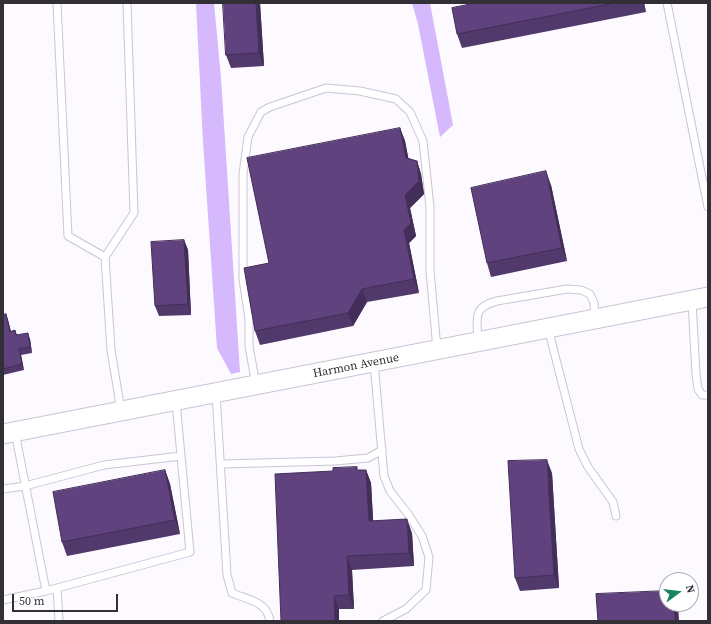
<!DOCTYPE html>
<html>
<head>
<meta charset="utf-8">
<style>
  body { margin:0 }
  #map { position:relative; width:711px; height:624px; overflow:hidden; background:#fcfafe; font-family:"Source Serif 4",serif }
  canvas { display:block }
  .frame { position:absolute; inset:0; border:4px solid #322f36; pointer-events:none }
  .north { position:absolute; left:659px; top:572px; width:40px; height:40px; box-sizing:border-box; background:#fff; border:1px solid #adacaf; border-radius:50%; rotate:75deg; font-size:11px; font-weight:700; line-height:16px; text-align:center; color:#322f36 }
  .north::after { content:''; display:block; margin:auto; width:14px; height:18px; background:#168664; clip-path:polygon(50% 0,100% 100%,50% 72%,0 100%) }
  .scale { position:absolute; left:12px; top:594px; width:106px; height:18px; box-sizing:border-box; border:2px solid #322f36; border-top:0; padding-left:5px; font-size:12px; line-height:14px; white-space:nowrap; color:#322f36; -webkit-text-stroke:3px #fff; paint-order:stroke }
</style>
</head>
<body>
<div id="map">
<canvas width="711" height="624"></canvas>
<div class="frame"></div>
<div class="north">N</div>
<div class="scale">50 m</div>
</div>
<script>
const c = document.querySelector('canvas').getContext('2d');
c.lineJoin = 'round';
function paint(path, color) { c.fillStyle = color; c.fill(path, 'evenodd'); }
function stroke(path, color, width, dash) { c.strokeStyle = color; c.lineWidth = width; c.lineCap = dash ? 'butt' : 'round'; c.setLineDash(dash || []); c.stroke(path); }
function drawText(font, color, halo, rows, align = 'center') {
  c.font = font + ' "Source Serif 4",serif'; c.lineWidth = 4; c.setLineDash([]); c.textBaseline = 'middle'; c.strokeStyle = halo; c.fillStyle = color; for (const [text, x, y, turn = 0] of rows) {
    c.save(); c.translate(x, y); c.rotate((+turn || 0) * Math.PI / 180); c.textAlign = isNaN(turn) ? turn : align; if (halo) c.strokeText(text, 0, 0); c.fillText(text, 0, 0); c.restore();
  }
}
const green = new Path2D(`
  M196 3H214L221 78 240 372 231 374 217 348 203 142Z
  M412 3H430L453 125 440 137 418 24Z`);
const lane = new Path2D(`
  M57 3 68 236 105 257
  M667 3 708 207
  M692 301 696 374 698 389 702 395H708
  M548 328 579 449 588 467 613 502 616 516
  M478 341C477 319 472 307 497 301L567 289 581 290 590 294 594 303 595 319
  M374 363 384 476 390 491 408 514 422 536 429 557 426 590 406 609 383 621
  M256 385 249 346V319L243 279V174L248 137 261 112 270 107 326 88 360 91 396 99 410 112 423 141 430 207V271L437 349
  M216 393 227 575 232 593C248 600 267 601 270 621
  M121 411 111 350 105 257 134 213 127 3
  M221 464 335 461 368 458 382 450
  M3 489 25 486 104 465 181 456 176 401
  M57 588 59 621
  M46 591 190 552 181 456
  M3 600 46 591 15 432`);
const secondary = new Path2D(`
  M3 434 708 297`);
const wall = new Path2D(`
  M260 3 264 66 231 68 226 55Z
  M476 3H644L646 12 462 48 457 34Z
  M400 128 405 141 408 158 417 161 421 174 424 194 410 208 416 236 409 243 419 293 367 302 353 326 260 345 255 331 269 263Z
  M551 185 567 261 491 277 487 263Z
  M184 240 188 250 191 315 159 316 155 306Z
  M6 314 8 320 11 331 15 330 17 335 30 339 32 353 21 355 24 370 3 375V315Z
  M165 470 170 484 180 534 67 556 62 542Z
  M358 470H366L371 483 373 521 412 533 414 566 352 570 354 609H339V621H281Z
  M552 473 559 588 520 591 515 578Z`);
const shadedWall = new Path2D(`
  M256 3H260L264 66 259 53Z
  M643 3H644L646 12Z
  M400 128 405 141 411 171 406 158Z
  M417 161 421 174 424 194 410 208 416 236 409 243 419 293 414 279 404 230 405 195Z
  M546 171 551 185 567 261 562 248Z
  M184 240 188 250 191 315 188 304Z
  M362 289 367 302 353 326 348 313Z
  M6 314 8 320 12 338 10 332Z
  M28 333 30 339 32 353 30 347Z
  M19 349 21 355 24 370 22 364Z
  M547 460 552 473 559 588 554 575Z
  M165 470 170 484 180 534 175 520Z
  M366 470 371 483 374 535 369 521Z
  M407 519 412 533 414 566 409 553Z
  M347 556 352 570 354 609 349 595Z
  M334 596 339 609V621H335Z
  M674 604H678L679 621H675Z`);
const building = new Path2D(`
  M223 3H256L259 53 226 55Z
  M476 3H616L457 34 452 8Z
  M400 128 406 158 417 161 419 181 405 195 411 223 404 230 414 279 362 289 348 313 255 331 244 268 269 263 247 158Z
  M546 171 562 248 487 263 471 188Z
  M184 240 188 304 155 306 151 242Z
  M6 314 10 332 15 330 16 335 28 333 30 347 19 349 22 364 3 369V315Z
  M547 460 554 575 515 578 508 461Z
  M357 467V470H366L369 521 407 519 409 553 347 556 349 595 334 596 335 621H281L275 474 333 471V468Z
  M165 470 175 520 62 542 53 492Z
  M667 591V604H674L675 621H598L596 594Z`);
const streetNames = [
  ["Harmon Avenue",356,366,-11]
];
paint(green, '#d6b8fc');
stroke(lane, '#cbc4d5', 9);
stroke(secondary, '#cbc4d5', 21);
stroke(lane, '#fff', 7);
stroke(secondary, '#fff', 19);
paint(wall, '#52396c');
paint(shadedWall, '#422e58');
paint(building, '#5f427e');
stroke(building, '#422e58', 1);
drawText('12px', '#322f36', '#fff', streetNames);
</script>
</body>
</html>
